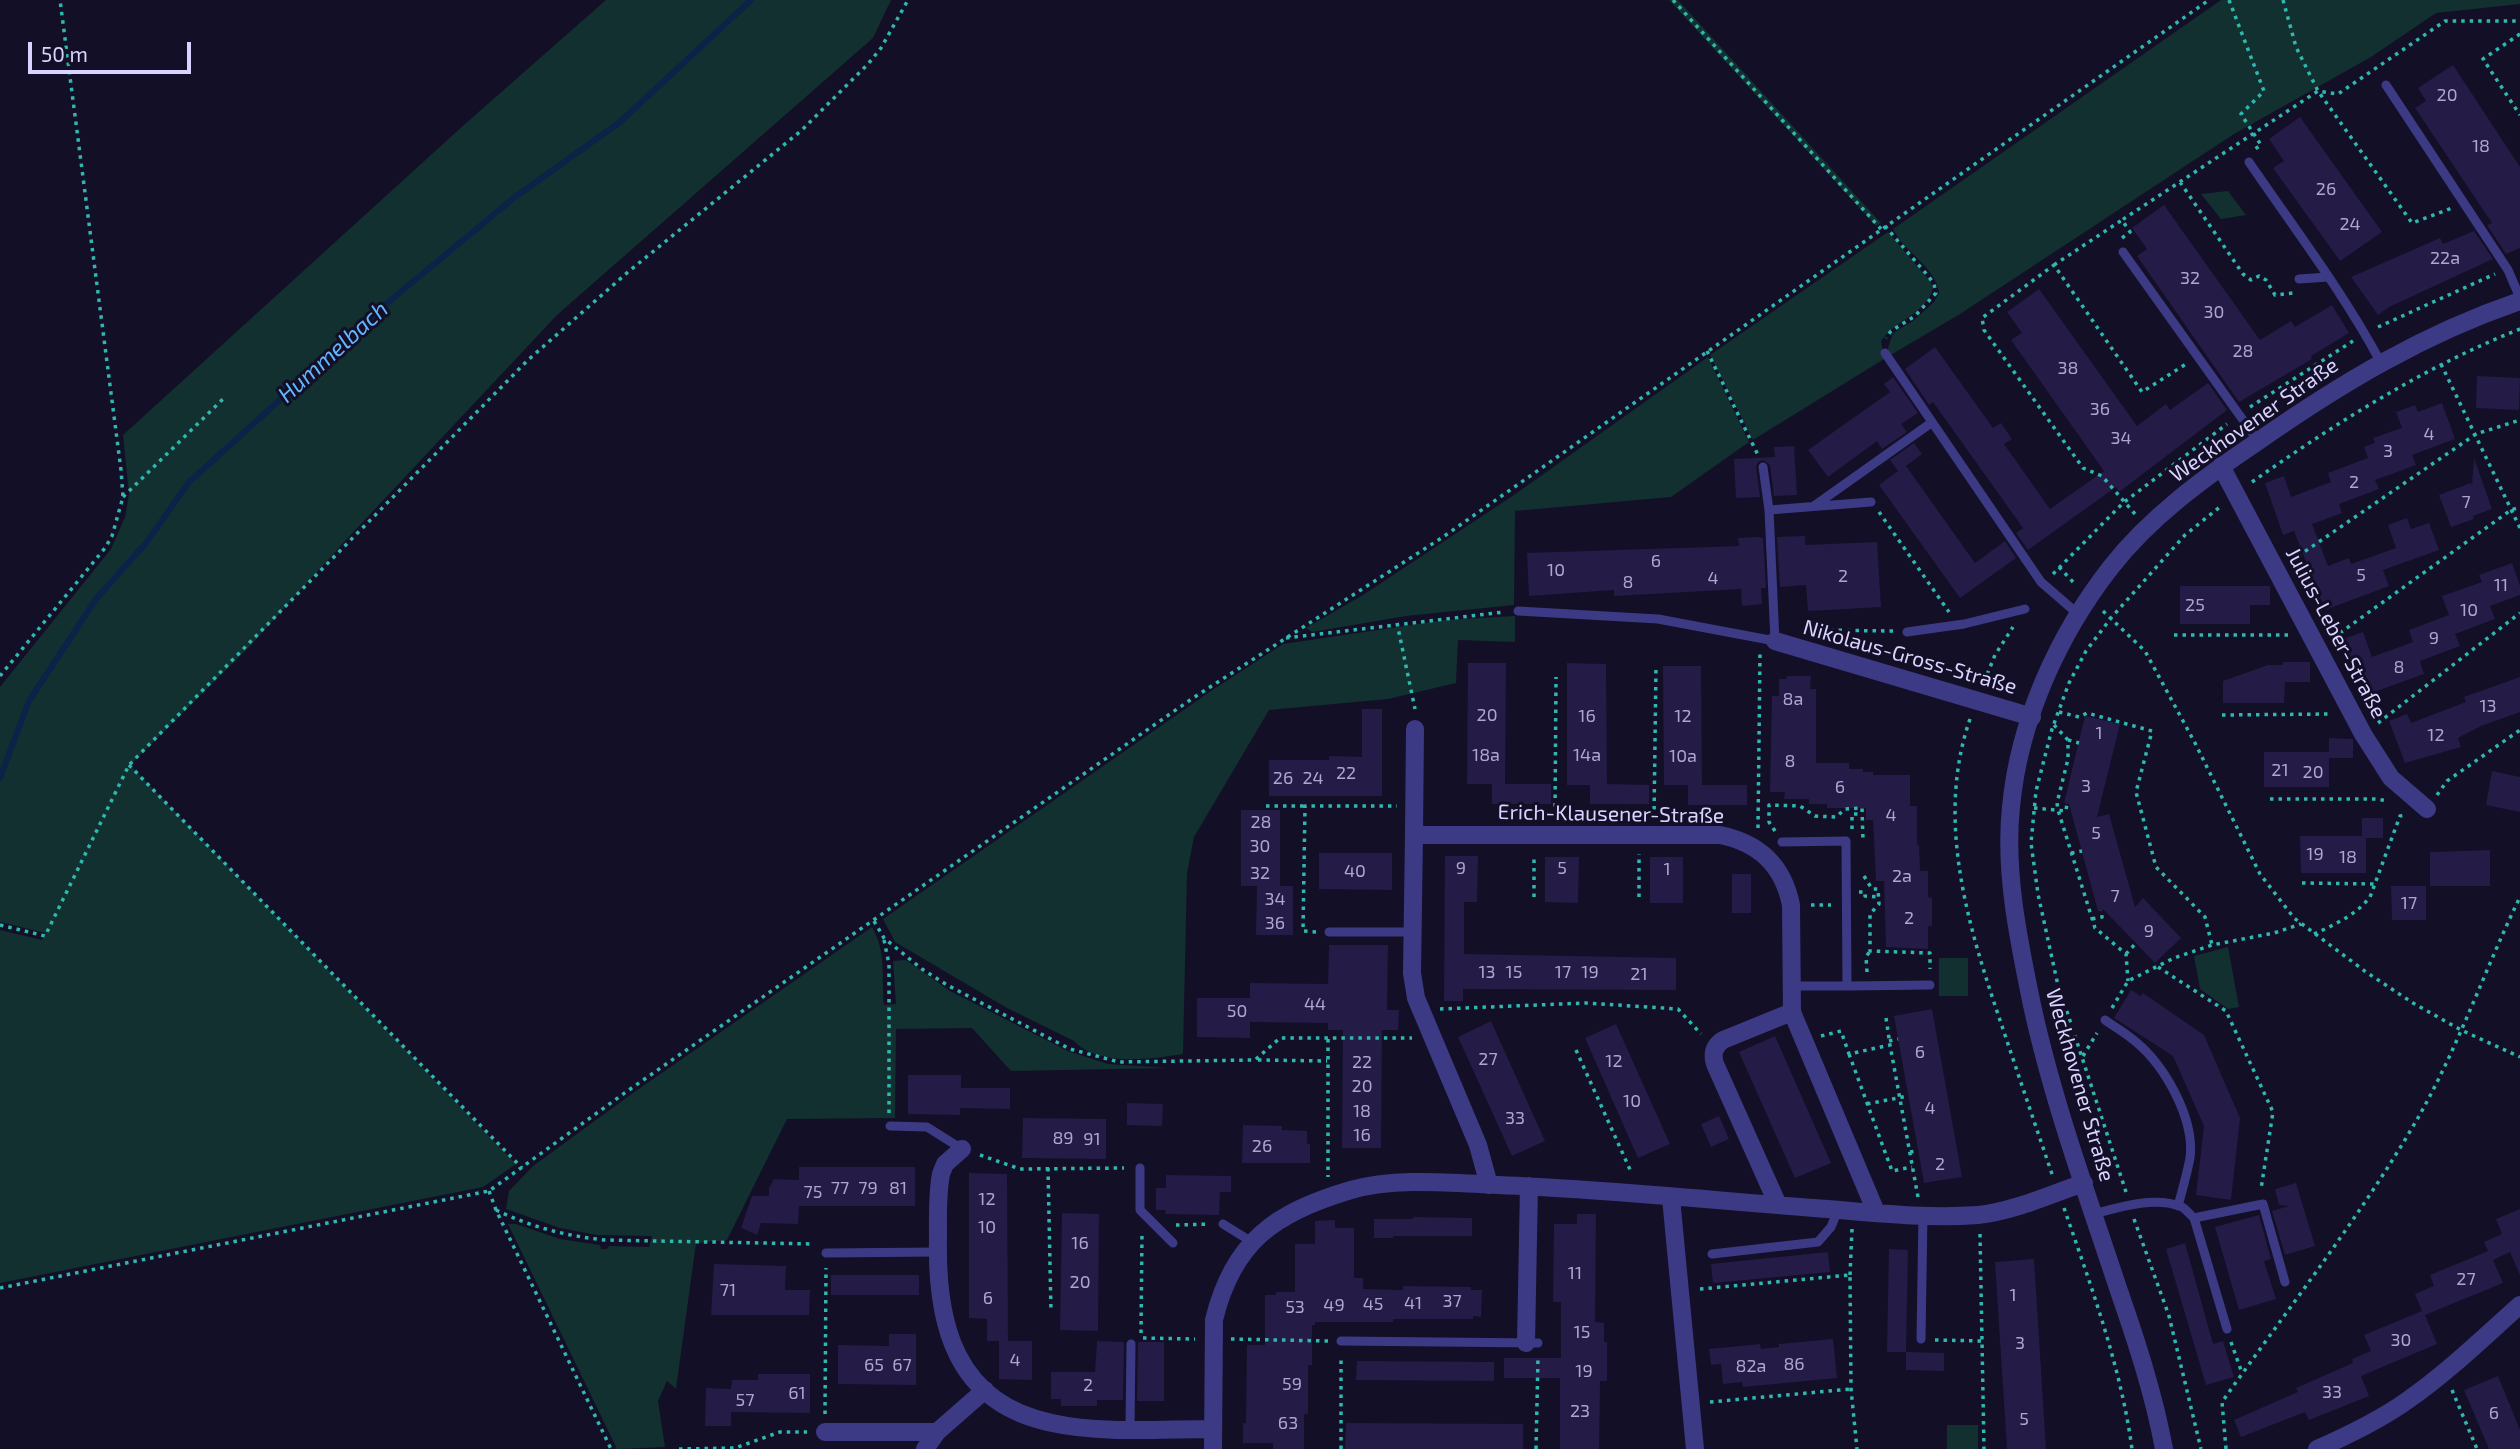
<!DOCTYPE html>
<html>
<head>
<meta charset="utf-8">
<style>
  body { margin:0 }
  #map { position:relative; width:2520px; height:1449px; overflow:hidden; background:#130f26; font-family:"Exo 2",sans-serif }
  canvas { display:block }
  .scale { position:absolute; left:28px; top:42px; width:163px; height:32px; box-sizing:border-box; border:4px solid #d9d4ff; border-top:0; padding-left:9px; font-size:21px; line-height:24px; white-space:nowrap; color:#d9d4ff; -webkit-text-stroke:5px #130f26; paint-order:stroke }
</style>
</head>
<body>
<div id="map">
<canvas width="2520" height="1449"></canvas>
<div class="scale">50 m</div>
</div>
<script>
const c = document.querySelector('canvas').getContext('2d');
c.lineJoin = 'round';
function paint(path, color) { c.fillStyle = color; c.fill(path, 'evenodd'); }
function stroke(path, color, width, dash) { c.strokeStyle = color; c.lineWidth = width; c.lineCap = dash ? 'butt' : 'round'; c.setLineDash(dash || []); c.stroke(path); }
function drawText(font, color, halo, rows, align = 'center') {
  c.font = font + ' "Exo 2",sans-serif'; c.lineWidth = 6; c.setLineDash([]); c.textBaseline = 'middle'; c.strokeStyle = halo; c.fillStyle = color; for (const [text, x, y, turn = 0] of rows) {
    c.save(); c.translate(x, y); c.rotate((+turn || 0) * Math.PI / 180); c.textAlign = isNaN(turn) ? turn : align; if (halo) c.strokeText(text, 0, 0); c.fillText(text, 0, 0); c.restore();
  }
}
const green = new Path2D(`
  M606 0H891L873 38 557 315 345 541 250 646 130 765 516 1164 483 1187 0 1283V930L42 940 45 933 0 922V687L111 549 125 517 129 494 123 435 465 124Z
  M1669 0H1678L1881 223 1876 226Z
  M2221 0H2520V4L2436 13 2371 57 2234 134 1960 314 1889 356 1888 348 1893 333 1913 321 1934 302 1939 293C1935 266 1904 252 1893 229Z
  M2228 191 2246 215 2221 219 2201 194Z
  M1888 232 1930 281 1933 288C1927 313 1894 321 1881 341L1884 359 1753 440 1710 355Z
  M1708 357 1749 442 1671 497 1515 511 1514 605 1406 616 1312 632 1306 628 1363 595 1514 495Z
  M1515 616V642L1458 640 1456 683 1388 699 1269 710 1194 837 1187 873 1183 1054C1150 1059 1099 1067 1074 1041L1007 1008 895 942 883 919 1214 689 1283 644 1445 620Z
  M872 927C887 953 881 976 884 1005L896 1004 893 961 906 960 950 991 1068 1051 1108 1064 1168 1068 1011 1071 972 1028 896 1029 895 1118 787 1119 727 1240 696 1243 676 1389 667 1381 658 1401 665 1447 617 1449 508 1224H516L560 1239 600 1245 601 1249H607L609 1246 649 1247 652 1236 597 1235 560 1228 506 1209 509 1191 533 1166 633 1093Z
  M2228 947 2239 1007 2228 1009 2200 989 2194 956Z
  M1939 958H1968V996H1939Z
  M1947 1425H1978V1449H1947Z`);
const stream = new Path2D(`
  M0 778 29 701 96 599 146 543 189 482 386 304 515 197 620 122 751 0`);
const building = new Path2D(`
  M2453 65 2520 167V248L2506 254 2487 225 2492 223 2415 108 2426 101 2418 88Z
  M2300 117 2382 232 2340 261 2273 168 2284 161 2269 139Z
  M2164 205 2260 340 2291 321 2295 327 2332 305 2349 333 2311 356 2312 359 2239 402 2137 256 2147 249 2132 228Z
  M2474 231 2493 259 2389 307 2378 315 2351 277 2440 238 2443 244Z
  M2039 289 2137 426 2166 404 2170 410 2208 383 2227 410 2119 492 2116 487 2028 550 2016 533 2023 528 1933 402 1929 405 1905 369 1935 347 1993 428 2001 423 2012 439 2004 444 2050 509 2104 471 2011 340 2022 333 2007 312Z
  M2477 376 2520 378 2519 410 2476 408Z
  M1893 377 1918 413 1901 424 1907 432 1882 449 1877 441 1828 477 1808 450 1890 392 1884 384Z
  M2442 403 2455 439 2412 455 2416 465 2375 480 2379 489 2339 504 2342 513 2312 524 2328 566 2349 558 2351 564 2396 548 2388 525 2407 518 2411 529 2429 523 2439 550 2383 570 2389 586 2325 610 2294 531 2283 535 2265 483 2284 476 2291 497 2331 482 2328 473 2368 458 2364 447 2375 443 2373 438 2402 428 2396 412 2415 405 2418 412Z
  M1914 443 1922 454 1906 466 1975 563 2005 541 2016 558 1960 598 1879 485 1898 471 1890 460Z
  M1794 446 1797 495 1774 496 1770 465 1763 460 1758 462 1756 467 1760 497 1736 498 1734 459 1775 457 1774 447Z
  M2474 458 2492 509 2473 516 2474 519 2451 527 2439 495 2471 483 2472 486Z
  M1805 536V545L1877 542 1881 607 1808 611 1806 585 1780 587 1777 537Z
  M1758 537 1763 538 1766 588H1761L1762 604 1742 606 1741 589 1614 596V590L1529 596 1527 553 1739 546 1738 538Z
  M2512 563 2520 586V595L2490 606 2495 619 2455 634 2460 646 2420 661 2424 674 2363 696 2343 639 2363 632 2372 657 2413 642 2409 630 2449 615 2442 596 2482 582 2479 575Z
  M2180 586H2270V605H2250V624H2180Z
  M2283 662H2310V682H2285L2284 703H2223V681L2268 665H2283Z
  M1468 663H1506L1505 784H1467Z
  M1567 663 1606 664 1607 784 1649 785V804H1590V785H1567Z
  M1663 666H1701L1702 785H1747V805H1688V785H1664Z
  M1787 676H1811L1810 689H1816V763H1849V769H1863V772H1873V775H1910V806H1917V845H1919L1920 871H1928V897L1932 898V926H1928V949L1886 947 1884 881H1876L1873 820H1866V808H1827V804H1809V799H1784L1785 792H1770L1772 696H1779V679H1786Z
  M2520 677V712L2481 726 2458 738 2461 747 2405 763 2389 721 2407 714 2411 723 2466 702 2464 697Z
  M1362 709H1382V796H1269V760H1329V756L1362 757Z
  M2085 716 2120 724 2097 817 2109 814 2135 907 2143 898 2181 938 2155 963 2103 909 2098 911 2069 804 2064 803Z
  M2329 738 2353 739V758H2329V787H2264V752H2329Z
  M2492 771 2520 777V812L2486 805Z
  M1492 784H1551V804H1492Z
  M1241 810H1280V886H1293V935H1256L1257 886H1241Z
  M2362 818H2383V838H2366V873H2301L2300 836H2362Z
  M2490 850V886H2430V852Z
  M1319 853H1392V890L1319 889Z
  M1445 856H1478L1477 902H1464V954L1676 958V990L1463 989V1001H1444Z
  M1545 857H1579L1578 903 1545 902Z
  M1650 857H1683V903H1650Z
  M1732 874H1751V913H1732Z
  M2391 886H2426V920H2392Z
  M1329 945H1388L1387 1010H1399L1398 1030H1382L1381 1148H1342L1343 1030H1328V1023L1250 1022V1038L1197 1037V998H1250V983L1328 984Z
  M2131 990 2141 996 2143 993 2204 1035 2240 1118 2231 1200 2196 1195 2204 1126 2173 1056 2114 1018Z
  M1932 1009 1962 1177 1924 1183 1894 1016Z
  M1491 1021 1545 1141 1512 1156 1458 1037Z
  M1616 1024 1670 1144 1638 1158 1585 1038Z
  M1775 1036 1831 1163 1795 1178 1739 1052Z
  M908 1075H961V1088H1010V1109L960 1108V1115L908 1114Z
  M1127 1103 1163 1104 1162 1126 1127 1125Z
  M1719 1116 1729 1139 1711 1147 1701 1124Z
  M1023 1118 1106 1119V1159L1022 1158Z
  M1243 1125 1282 1126V1130L1307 1131V1144H1310V1163H1242Z
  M799 1167H915V1206H799L798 1224 761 1223 757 1235 741 1228 752 1196H769V1188L774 1179 799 1180Z
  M969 1173 1007 1174 1008 1341H1032V1380L999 1379V1341H987V1319L969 1318Z
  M1166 1175 1231 1176V1192H1220L1219 1215 1165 1214 1166 1210H1156V1188H1166Z
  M2296 1183 2315 1246 2285 1255 2272 1211 2289 1206 2279 1205 2275 1189Z
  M2520 1209V1275L2510 1252 2493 1260 2503 1283 2425 1315 2437 1344 2361 1376 2369 1396 2309 1420 2305 1412 2241 1437 2234 1420 2298 1392 2296 1388 2353 1363 2352 1359 2371 1351 2364 1335 2422 1311 2415 1294 2434 1286 2430 1275 2488 1251 2484 1242 2502 1234 2496 1219Z
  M1062 1213 1099 1214 1098 1331 1060 1330Z
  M1577 1214H1596L1595 1322 1604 1323V1342H1607V1381H1600L1599 1449H1560V1378H1504V1358H1561V1302H1553L1554 1224H1577Z
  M2259 1215 2271 1259 2264 1261 2276 1299 2239 1310 2215 1227Z
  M1413 1217 1472 1218V1236H1393V1238H1374V1219H1413Z
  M1335 1220V1228H1354V1278H1363V1289L1403 1290V1286L1471 1287V1290H1482L1481 1317 1473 1316V1319H1393V1322H1315V1325H1312V1365H1308V1414H1304V1449H1273V1443H1243V1423H1246L1247 1345H1265V1295H1276V1292H1295V1244H1315V1221Z
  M2185 1243 2213 1344 2223 1341 2234 1377 2206 1385 2166 1249Z
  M1889 1249 1908 1250 1906 1352H1887Z
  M1828 1252 1830 1272 1713 1283 1711 1264Z
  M2034 1259 2046 1449H2007L1995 1262Z
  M714 1264 786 1266 785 1290H810L809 1315H711Z
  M831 1275H919V1295H831Z
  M889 1334H916V1385L838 1384V1345L889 1346Z
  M1833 1339 1837 1378 1743 1387 1742 1382 1723 1384 1721 1364 1711 1365 1709 1349 1760 1344 1761 1349 1779 1347V1344Z
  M1097 1341 1124 1342 1123 1400H1097V1406H1061V1399H1051V1372H1095Z
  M1138 1342H1164V1401H1137Z
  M1906 1352 1944 1353V1371L1906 1370Z
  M1357 1361 1494 1362V1381L1356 1380Z
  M758 1374H810V1413L731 1412V1426H705L706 1388 731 1389 732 1380H758Z
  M2498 1376 2520 1430V1449H2489L2464 1390Z
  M1346 1423 1523 1424V1449H1345Z`);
const path = new Path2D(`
  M1673 0 1881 229
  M2229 0 2264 91 2241 114 2261 145 2255 149
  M2283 0 2296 47 2318 91 2412 223 2452 208
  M2520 34 2483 59 2520 115
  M2180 182 2243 274 2251 280 2259 276 2266 280 2275 295 2293 293
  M1885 226 1929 277 1934 284 1936 293 1915 316 1891 331 1886 338
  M2122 238 2130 232 2122 220 2318 91 2338 94 2445 21H2520
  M2054 265 2122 220
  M2378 327 2495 274
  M1707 351 1758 455
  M2441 364 2520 528
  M2250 407 2353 341
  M2252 482C2336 423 2424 367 2520 329
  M123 497 224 398
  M1879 512 1949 612
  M2135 514 2102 476 2083 468 1984 330 1982 318 2054 265 2142 392 2186 364
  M2291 561 2476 434 2520 420
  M2059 567 2075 584
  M2053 574 2123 503 2227 424
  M2103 611 2145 651 2195 743 2260 874 2294 918 2366 972 2413 1003 2461 1030 2520 1057
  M1397 623 1415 709
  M1813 630 1893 631
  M2174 635H2291
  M1286 638 1504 612
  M2333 638 2511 510 2520 507
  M0 676 105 548 112 536 123 497 121 470 60 0
  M1984 682 1995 655 2013 627
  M2059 712 2079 717 2087 713 2152 731 2136 792 2156 867 2205 917 2212 945
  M2222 715 2331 714
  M1970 719C1934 823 1970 932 2004 1032 2020 1080 2036 1127 2052 1174
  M2378 723 2520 613
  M2054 725 2068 740V759L2057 803 2058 810 2095 928 2126 954 2128 981
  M2068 740 2079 743
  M129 765 522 1168
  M2437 795 2447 781 2520 730
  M2270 799H2376L2388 801
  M1266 806H1305
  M2034 808 2066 811 2067 803
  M1555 815 1556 677
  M1654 818 1656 666
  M1758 828 1760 654
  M1852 829V814H1862
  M1775 831 1769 822V805L1800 806 1815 816 1836 817 1845 809 1862 808 1863 841
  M2071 853 2082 851
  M1864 876 1872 889H1878L1879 904 1870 914V951L1930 953V969
  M2302 883 2374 884
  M1859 892H1865V896L1879 897
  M1534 897V855
  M1639 897V854
  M1811 905H1831
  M2092 919 2102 917 2101 910
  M874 921 884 938 922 969 947 985 1070 1049 1119 1062 1255 1060 1280 1038H1412
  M0 925 45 936 129 765 528 360 628 272 802 130 868 64 881 48 908 0
  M1316 932 1303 931 1305 806H1397
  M2314 934C2334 925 2356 915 2370 897L2400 816 2406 815
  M884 940 889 964V1114
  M2126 954 2136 943
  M2158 967 2226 1011 2273 1112 2261 1189
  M1867 972 1866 957 1870 951
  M2112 1008 2128 981 2174 958 2212 945 2274 933 2301 924
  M1440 1009 1586 1003 1678 1009 1701 1034
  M1886 1018 1890 1045
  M1821 1036 1841 1031 1849 1054 1890 1045 1918 1197
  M1328 1039V1177
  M2060 1040 2075 1035
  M1889 1041 1898 1039
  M1576 1050 1632 1174
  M1849 1054 1892 1171 1912 1167
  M2083 1056 2097 1033
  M1258 1060 1327 1061
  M1867 1104 1908 1096
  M1910 1152 1918 1151
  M980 1155 1020 1169 1124 1168
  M1048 1168 1051 1312
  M489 1191 496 1210 611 1449
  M2126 1192 2057 981 2038 894 2031 843 2036 791 2052 729 2069 683 2086 651 2111 618 2185 535 2221 506
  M2064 1208C2091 1286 2121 1367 2132 1449
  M496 1210C531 1227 566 1236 605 1240L814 1244
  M2134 1219 2169 1316 2201 1449
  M1176 1225 1210 1224
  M1980 1234 1984 1449
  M1850 1275 1852 1229
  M0 1288 489 1191 626 1092 1193 698 1443 537 2209 0
  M1700 1289 1850 1275 1851 1389 1857 1449
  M1141 1333 1142 1232
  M1143 1338 1195 1339
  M1231 1339 1328 1341
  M1935 1340 1982 1341
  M2231 1342 2242 1373
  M2452 1390 2477 1449
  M1710 1402 1851 1389
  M825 1414 826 1268
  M679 1449 735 1448 780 1432H807
  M1341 1449V1357
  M1536 1449 1538 1357
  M2226 1449 2222 1402C2287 1310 2358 1220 2415 1123 2457 1051 2484 971 2520 897`);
const lane = new Path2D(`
  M2386 85 2508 270 2520 298
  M2249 162C2294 228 2343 292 2380 361
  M2123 252 2258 441
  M2299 279 2328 277
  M1885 353 2041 582 2078 614
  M1814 506 1931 423
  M1769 510 1871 502
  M1518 611 1658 619 1775 641 1769 510 1763 467
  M1907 632 1964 624 2025 609
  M1782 842 1846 841 1847 986H1791
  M1329 932H1413
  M1847 986 1930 985
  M2105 1020C2115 1027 2127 1034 2136 1042 2165 1066 2195 1119 2190 1158 2187 1174 2182 1191 2178 1206
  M890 1126 927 1127 962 1149
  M1140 1168V1210L1173 1243
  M2094 1214C2120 1207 2155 1196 2182 1207 2186 1209 2190 1215 2194 1218L2227 1329
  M2194 1218 2263 1204 2285 1282
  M1223 1224 1252 1242
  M826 1253 937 1252
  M1712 1254 1818 1242 1831 1227 1838 1210
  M1921 1339 1923 1214
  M1341 1341 1538 1343
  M1130 1428 1131 1344`);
const street = new Path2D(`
  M2221 466 2363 734 2391 778 2427 809
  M1775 641 2032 717
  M1414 835 1415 729
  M962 1149 945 1164 941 1174C937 1195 938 1216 938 1238 936 1324 955 1403 1052 1423 1102 1434 1161 1429 1212 1429
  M1489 1185 1478 1145 1416 998 1412 973 1414 835H1720C1759 843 1783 865 1791 905L1792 1012 1876 1212
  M1671 1198 1695 1449
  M1778 1205 1715 1064C1712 1054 1714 1046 1723 1040L1792 1012
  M1526 1343 1529 1186
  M825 1432H937
  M925 1449 937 1432 985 1390
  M1213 1449 1214 1320C1233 1241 1276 1212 1351 1190 1395 1177 1452 1183 1498 1185 1603 1189 1709 1200 1814 1208 1868 1212 1924 1219 1978 1215 2012 1212 2051 1194 2084 1183
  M2164 1449C2154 1395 2137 1343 2119 1291 2088 1197 2053 1102 2032 1005 2019 942 2004 872 2011 807 2019 721 2058 635 2111 567 2150 517 2205 477 2257 442 2340 384 2423 334 2520 301
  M2317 1449C2349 1435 2380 1420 2408 1400 2448 1372 2484 1337 2520 1305`);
const numberNames = [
  ["20",2447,95],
  ["18",2481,146],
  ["26",2326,189],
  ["24",2350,224],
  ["22a",2445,258],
  ["32",2190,278],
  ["30",2214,312],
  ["28",2243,351],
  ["38",2068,368],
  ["36",2100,409],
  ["4",2429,434],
  ["34",2121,438],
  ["3",2388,451],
  ["2",2354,482],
  ["7",2466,502],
  ["6",1656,561],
  ["10",1556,570],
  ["5",2361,575],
  ["2",1843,576],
  ["4",1713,578],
  ["8",1628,582],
  ["11",2501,585],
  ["25",2195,605],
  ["10",2469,610],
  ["9",2434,638],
  ["8",2399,667],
  ["8a",1793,699],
  ["13",2488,706],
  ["20",1487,715],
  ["16",1587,716],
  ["12",1683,716],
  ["1",2099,733],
  ["12",2436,735],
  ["18a",1486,755],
  ["14a",1587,755],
  ["10a",1683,756],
  ["8",1790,761],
  ["21",2280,770],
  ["20",2313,772],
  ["22",1346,773],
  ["26",1283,778],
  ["24",1313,778],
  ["3",2086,786],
  ["6",1840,787],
  ["4",1891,815],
  ["28",1261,822],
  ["5",2096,833],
  ["30",1260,846],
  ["19",2315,854],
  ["18",2348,857],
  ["9",1461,868],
  ["5",1562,868],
  ["1",1667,869],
  ["40",1355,871],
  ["32",1260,873],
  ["2a",1902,876],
  ["7",2115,896],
  ["34",1275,899],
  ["17",2409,903],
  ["2",1909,918],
  ["36",1275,923],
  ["9",2149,931],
  ["13",1487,972],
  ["15",1514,972],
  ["17",1563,972],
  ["19",1590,972],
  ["21",1639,974],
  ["44",1315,1004],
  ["50",1237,1011],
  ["6",1920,1052],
  ["27",1488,1059],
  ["12",1614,1061],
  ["22",1362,1062],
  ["20",1362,1086],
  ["10",1632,1101],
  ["4",1930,1108],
  ["18",1362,1111],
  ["33",1515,1118],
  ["16",1362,1135],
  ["89",1063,1138],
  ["91",1092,1139],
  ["26",1262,1146],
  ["2",1940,1164],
  ["77",840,1188],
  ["79",868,1188],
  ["81",898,1188],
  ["75",813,1192],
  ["12",987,1199],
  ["10",987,1227],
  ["16",1080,1243],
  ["11",1575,1273],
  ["27",2466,1279],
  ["20",1080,1282],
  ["71",728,1290],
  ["1",2013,1295],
  ["6",988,1298],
  ["37",1452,1301],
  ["41",1413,1303],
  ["45",1373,1304],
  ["49",1334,1305],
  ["53",1295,1307],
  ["15",1582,1332],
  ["30",2401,1340],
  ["3",2020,1343],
  ["4",1015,1360],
  ["86",1794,1364],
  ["65",874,1365],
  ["67",902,1365],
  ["82a",1751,1366],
  ["19",1584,1371],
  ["59",1292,1384],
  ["2",1088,1385],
  ["33",2332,1392],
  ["61",797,1393],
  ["57",745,1400],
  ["23",1580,1411],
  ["6",2494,1413],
  ["5",2024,1419],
  ["63",1288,1423]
];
const streetNames = [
  ["Weckhovener Straße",2254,420,-35],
  ["Julius-Leber-Straße",2336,633,62],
  ["Nikolaus-Gross-Straße",1910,657,16],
  ["Erich-Klausener-Straße",1611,814,1],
  ["Weckhovener Straße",2080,1085,74]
];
const waterNames = [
  ["Hummelbach",333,352,-42]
];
paint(green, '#12302f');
stroke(stream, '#0c2248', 6);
paint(building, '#241b47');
stroke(path, '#2fb8b0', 3.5, [3.5, 5]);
stroke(lane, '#3d3a85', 9);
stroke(street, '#3d3a85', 18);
drawText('18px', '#aca6d1', null, numberNames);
drawText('21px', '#d9d4ff', '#130f26', streetNames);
drawText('italic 23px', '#62b6ff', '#130f26', waterNames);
</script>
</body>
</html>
